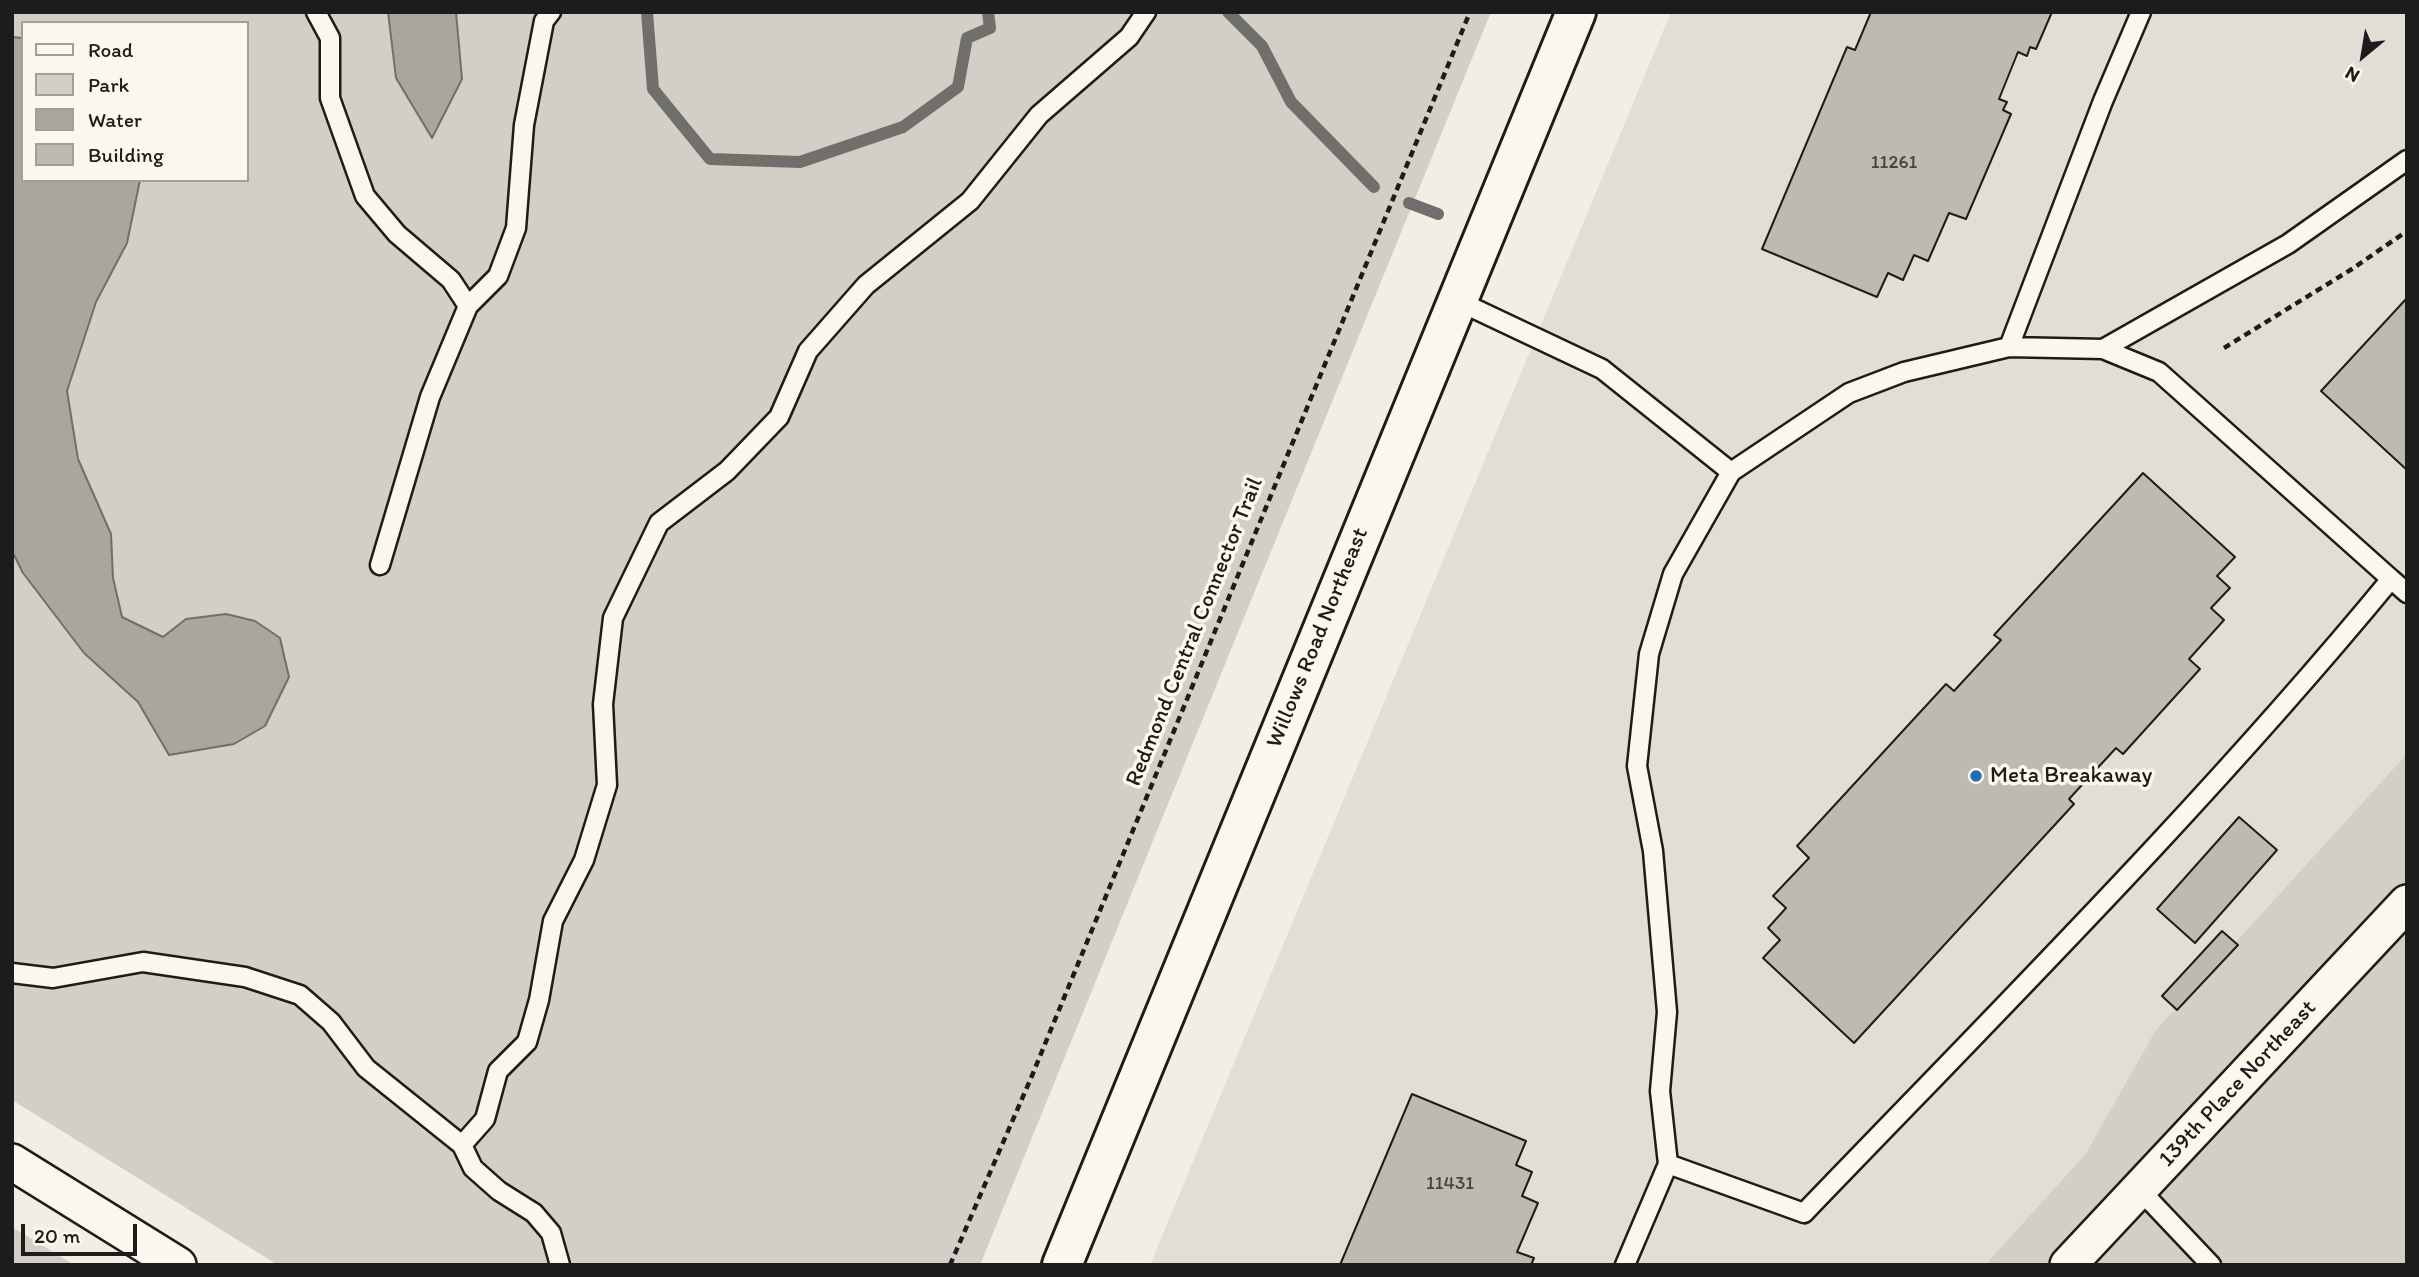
<!DOCTYPE html>
<html>
<head>
<meta charset="utf-8">
<style>
  body { margin:0 }
  #map { position:relative; width:2419px; height:1277px; overflow:hidden; background:#f2eee4; font-family:Itim,sans-serif }
  canvas { display:block }
  .frame { position:absolute; inset:0; border:14px solid #1c1c1c; pointer-events:none }
  .legend { position:absolute; left:21px; top:21px; width:228px; height:161px; box-sizing:border-box; background:#fbf7ec; border:2px solid #a29f99; margin:0; padding:9px 12px; list-style:none; font-size:21px; color:#1c1c1c }
  .legend li { display:flex; align-items:center; gap:14px; height:35px }
  .legend b { width:35px; border:2px solid #a29f99 }
  .north { position:absolute; left:2328px; top:21px; width:70px; height:70px; -webkit-text-stroke:5px #fbf7ec; paint-order:stroke; rotate:210deg; font-size:19px; font-weight:700; line-height:28px; text-align:center; color:#1c1c1c }
  .north::after { content:''; display:block; margin:auto; width:24px; height:32px; background:#1c1c1c; clip-path:polygon(50% 0,100% 100%,50% 72%,0 100%) }
  .scale { position:absolute; left:21px; top:1224px; width:116px; height:32px; box-sizing:border-box; border:4px solid #1c1c1c; border-top:0; padding-left:9px; font-size:21px; line-height:24px; white-space:nowrap; color:#1c1c1c; -webkit-text-stroke:5px #fbf7ec; paint-order:stroke }
</style>
</head>
<body>
<div id="map">
<canvas width="2419" height="1277"></canvas>
<div class="frame"></div>
<ul class="legend">
<li><b style="height:9px;background:#fbf7ec"></b>Road</li>
<li><b style="height:19px;background:#d2cfc6"></b>Park</li>
<li><b style="height:19px;background:#a9a6a0"></b>Water</li>
<li><b style="height:19px;background:#bdbab1"></b>Building</li>
</ul>
<div class="north">N</div>
<div class="scale">20 m</div>
</div>
<script>
const c = document.querySelector('canvas').getContext('2d');
c.lineJoin = 'round';
function paint(path, color) { c.fillStyle = color; c.fill(path, 'evenodd'); }
function stroke(path, color, width, dash) { c.strokeStyle = color; c.lineWidth = width; c.lineCap = dash ? 'butt' : 'round'; c.setLineDash(dash || []); c.stroke(path); }
function drawText(font, color, halo, rows, align = 'center') {
  c.font = font + ' Itim,sans-serif'; c.lineWidth = 7; c.setLineDash([]); c.textBaseline = 'middle'; c.strokeStyle = halo; c.fillStyle = color; for (const [text, x, y, turn = 0] of rows) {
    c.save(); c.translate(x, y); c.rotate((+turn || 0) * Math.PI / 180); c.textAlign = isNaN(turn) ? turn : align; if (halo) c.strokeText(text, 0, 0); c.fillText(text, 0, 0); c.restore();
  }
}
const built = new Path2D(`
  M1671 12H2407V1265H1150Z`);
const green = new Path2D(`
  M12 12H1491L980 1265H278L12 1100ZM23 23H247V180H23Z
  M2407 754V1265H1985L2085 1155 2156 1030Z
  M12 1227 74 1265H12Z`);
const water = new Path2D(`
  M388 12H456L462 79 432 138 396 78Z
  M12 37 23 38V180H140L127 243 96 302 67 391 78 459 111 534 113 578 122 617 163 637 186 619 226 614 255 621 280 638 289 677 265 726 234 744 169 755 138 702 84 653 23 573 12 551Z`);
const stream = new Path2D(`
  M647 12 653 89 710 159 800 162 903 127 958 87 967 38 990 28 988 12
  M1228 12 1262 46 1291 102 1374 187
  M1409 203 1438 214`);
const building = new Path2D(`
  M1871 12H2052L2036 49 2030 47 2027 56 2018 52 1999 99 2007 102 2003 110 2011 114 1966 219 1949 213 1928 261 1914 255 1903 280 1888 273 1877 297 1762 249 1847 47 1855 50Z
  M2407 298V470L2321 391Z
  M2143 473 2235 557 2217 576 2230 588 2211 608 2224 620 2189 659 2200 669 2123 754 2116 748 2069 799 2074 804 1854 1043 1763 958 1780 940 1768 928 1786 908 1773 896 1809 858 1797 846 1946 684 1954 691 2001 640 1994 635Z
  M2239 817 2277 850 2195 943 2157 909Z
  M2222 931 2238 945 2177 1010 2162 996Z
  M1412 1094 1526 1141 1516 1165 1532 1172 1522 1196 1538 1203 1517 1252 1534 1258 1531 1265H1340Z`);
const path = new Path2D(`
  M2224 348 2352 269 2407 231
  M950 1265 1031 1078 1470 12`);
const service = new Path2D(`
  M316 12 330 38V98L365 196 397 234 451 280 468 306
  M1456 300 1602 369 1731 472
  M2009 347 2103 101 2141 12
  M380 565 430 397 468 306 498 276 516 228 524 125 544 21 551 12
  M2391 579 2407 593
  M12 973 53 978 143 962 245 977 300 995 331 1022 366 1068 462 1145 473 1168 499 1191 534 1213 551 1233 560 1265
  M462 1145 485 1119 498 1071 527 1042 539 1000 553 921 584 860 607 785 603 704 613 618 659 523 727 471 779 417 808 351 866 285 970 201 1039 115 1129 37 1146 12
  M1668 1164 1660 1091 1667 1012 1653 851 1637 766 1649 654 1673 574 1731 472 1849 393 1904 372 2009 347 2103 349 2288 244 2407 160
  M2139 1189 2211 1265
  M1625 1265 1668 1164 1804 1213C2003 1006 2208 801 2391 579L2159 372 2103 349`);
const minor = new Path2D(`
  M12 1162 178 1265
  M2068 1265 2407 903`);
const secondary = new Path2D(`
  M1062 1265 1576 12`);
const markers = [
  [1976,776,7,"#1f6fb2"]
];
const numberNames = [
  ["11261",1894,163],
  ["11431",1450,1184]
];
const streetNames = [
  ["Redmond Central Connector Trail",1195,632,-68],
  ["Willows Road Northeast",1318,638,-68],
  ["139th Place Northeast",2238,1084,-47]
];
const poiNames = [
  ["Meta Breakaway",1990,776]
];
paint(built, '#e2ded5');
paint(green, '#d2cfc6');
paint(water, '#a9a6a0');
stroke(water, '#716f6b', 2);
stroke(stream, '#716f6b', 12);
paint(building, '#bdbab1');
stroke(building, '#1c1c1c', 2);
stroke(service, '#1c1c1c', 23);
stroke(minor, '#1c1c1c', 40);
stroke(secondary, '#1c1c1c', 44);
stroke(path, '#1c1c1c', 4.5, [7, 5]);
stroke(service, '#fbf7ec', 18);
stroke(minor, '#fbf7ec', 35);
stroke(secondary, '#fbf7ec', 38);
for (const [x, y, r, color] of markers) { const dot = new Path2D(); dot.arc(x, y, r, 0, 2 * Math.PI); c.fillStyle = color; c.fill(dot); stroke(dot, '#fbf7ec', 2.5); }
drawText('19px', '#444441', null, numberNames);
drawText('23px', '#1c1c1c', '#fbf7ec', streetNames);
drawText('23px', '#1c1c1c', '#fbf7ec', poiNames, 'left');
</script>
</body>
</html>
